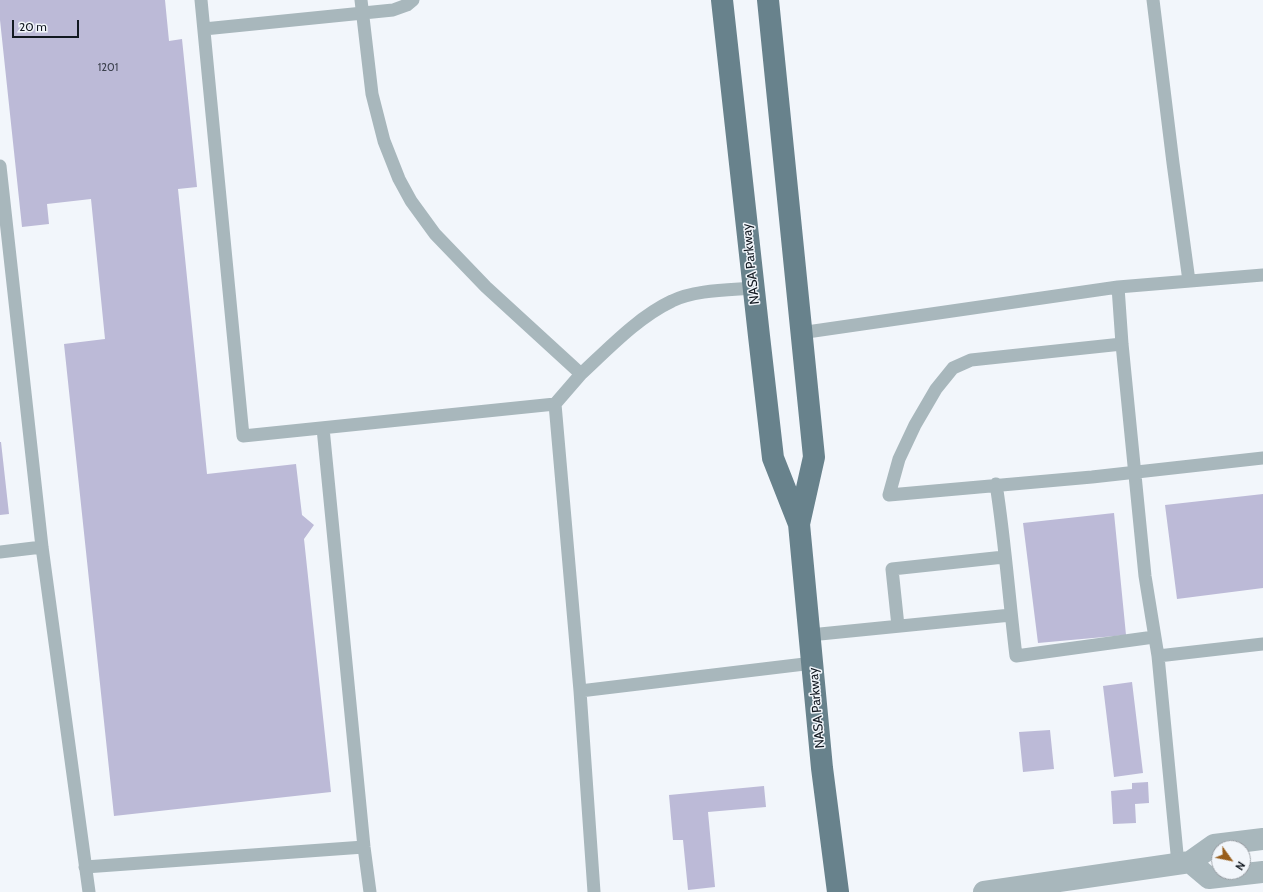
<!DOCTYPE html>
<html>
<head>
<meta charset="utf-8">
<style>
  body { margin:0 }
  #map { position:relative; width:1263px; height:892px; overflow:hidden; background:#f2f6fb; font-family:Cabin,sans-serif }
  canvas { display:block }
  .north { position:absolute; left:1211px; top:840px; width:40px; height:40px; box-sizing:border-box; background:#f2f6fb; border:1px solid #989ea4; border-radius:50%; rotate:123deg; font-size:11px; font-weight:700; line-height:16px; text-align:center; color:#121921 }
  .north::after { content:''; display:block; margin:auto; width:14px; height:18px; background:#985e1c; clip-path:polygon(50% 0,100% 100%,50% 72%,0 100%) }
  .scale { position:absolute; left:12px; top:20px; width:67px; height:18px; box-sizing:border-box; border:2px solid #121921; border-top:0; padding-left:5px; font-size:12px; line-height:14px; white-space:nowrap; color:#121921; -webkit-text-stroke:3px #f2f6fb; paint-order:stroke }
</style>
</head>
<body>
<div id="map">
<canvas width="1263" height="892"></canvas>
<div class="north">N</div>
<div class="scale">20 m</div>
</div>
<script>
const c = document.querySelector('canvas').getContext('2d');
c.lineJoin = 'round';
function paint(path, color) { c.fillStyle = color; c.fill(path, 'evenodd'); }
function stroke(path, color, width, dash) { c.strokeStyle = color; c.lineWidth = width; c.lineCap = dash ? 'butt' : 'round'; c.setLineDash(dash || []); c.stroke(path); }
function drawText(font, color, halo, rows, align = 'center') {
  c.font = font + ' Cabin,sans-serif'; c.lineWidth = 3; c.setLineDash([]); c.textBaseline = 'middle'; c.strokeStyle = halo; c.fillStyle = color; for (const [text, x, y, turn = 0] of rows) {
    c.save(); c.translate(x, y); c.rotate((+turn || 0) * Math.PI / 180); c.textAlign = isNaN(turn) ? turn : align; if (halo) c.strokeText(text, 0, 0); c.fillText(text, 0, 0); c.restore();
  }
}
const building = new Path2D(`
  M0 0H165L169 41 182 39 197 187 178 189 207 474 296 464 302 515 314 525 304 539 331 792 114 816 64 344 105 339 91 199 47 204 49 224 22 227 0 20Z
  M0 442H1L9 514 0 515Z
  M1263 494V588L1177 599 1165 505Z
  M1114 513 1126 635 1038 643 1023 523Z
  M1132 682 1143 773 1114 777 1103 686Z
  M1050 730 1054 769 1023 772 1019 732Z
  M1148 782 1149 803 1135 804 1136 823 1113 824 1111 791 1132 789V783Z
  M764 786 766 807 708 812 715 887 688 890 683 840H673L669 795Z`);
const service = new Path2D(`
  M201 0 243 436 555 404
  M361 0 372 94 384 141 399 179 411 201 435 234 486 287 581 374C608 349 638 317 672 301 694 290 728 290 753 288
  M1153 0 1173 163 1189 281
  M204 29 393 10 407 5 413 0
  M0 166 42 547 89 892
  M1118 287 1122 344 1145 576 1158 656 1178 864
  M800 333 1118 287 1263 275
  M1122 344 971 360 953 368 936 389 915 425 899 459 889 495 1092 477 1263 458
  M581 374 555 404 580 691 594 892
  M323 428 364 847 370 892
  M996 484C1005 541 1009 599 1016 656L1154 637
  M0 552 42 547
  M898 626 892 569 1004 557
  M810 635 1011 615
  M1158 656 1263 644
  M580 691 813 663
  M85 867 364 847`);
const minor = new Path2D(`
  M1190 862 1209 878 1263 872
  M984 892 1190 862 1214 845 1263 839`);
const primary = new Path2D(`
  M722 0 759 336 773 458 799 524 822 768 838 892
  M768 0 814 457 799 524`);
const numberNames = [
  ["1201",108,68]
];
const streetNames = [
  ["NASA Parkway",751,264,-96],
  ["NASA Parkway",817,708,-95]
];
paint(building, '#bcbad7');
stroke(service, '#a8b7bc', 13);
stroke(minor, '#a8b7bc', 22);
stroke(primary, '#68828c', 22);
drawText('11px', '#3c414e', null, numberNames);
drawText('13px', '#121921', '#f2f6fb', streetNames);
</script>
</body>
</html>
